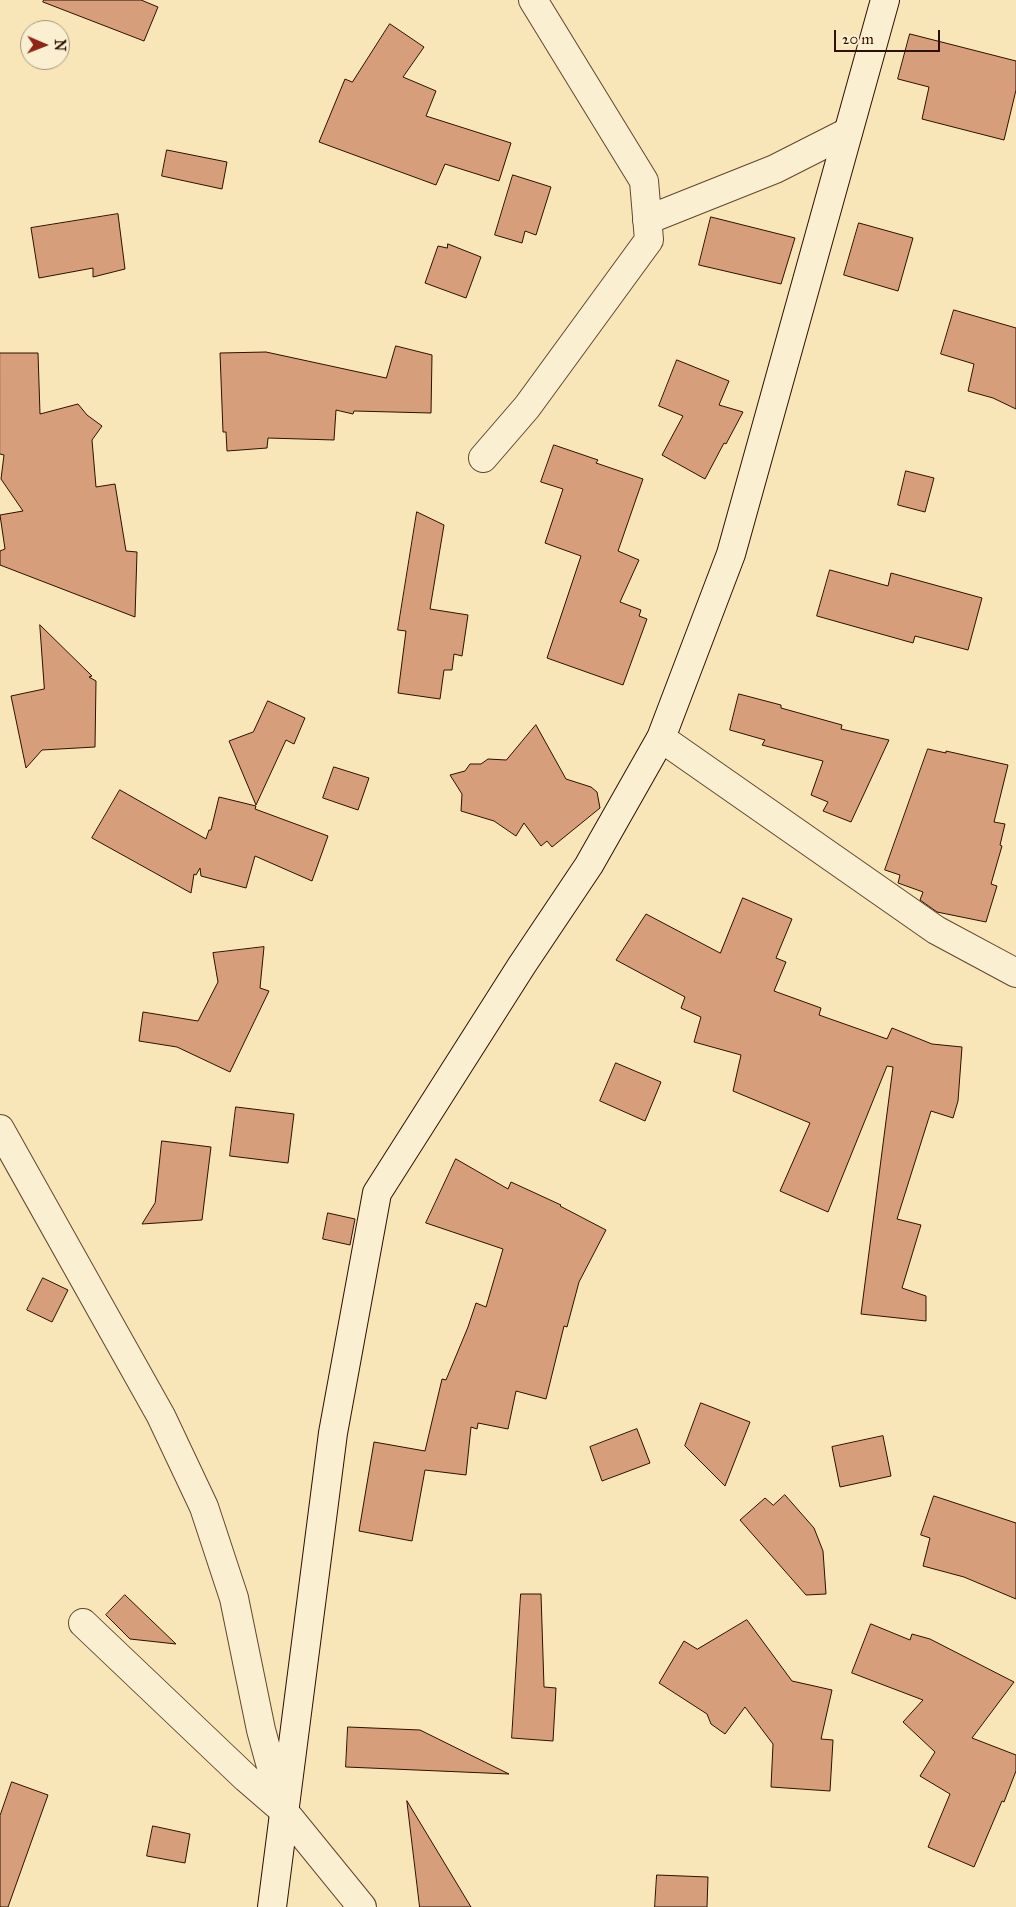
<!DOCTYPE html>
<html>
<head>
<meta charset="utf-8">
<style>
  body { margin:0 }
  #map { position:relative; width:1016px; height:1907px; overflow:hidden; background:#f8e6b8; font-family:"IM FELL Great Primer",serif }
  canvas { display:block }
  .north { position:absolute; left:20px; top:20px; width:50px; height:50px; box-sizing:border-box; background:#faefd1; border:1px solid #a8967d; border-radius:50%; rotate:91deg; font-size:14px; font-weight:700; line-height:20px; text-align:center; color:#2d1000 }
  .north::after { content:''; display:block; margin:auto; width:18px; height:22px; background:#8f2418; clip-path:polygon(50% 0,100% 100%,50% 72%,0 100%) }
  .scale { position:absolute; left:834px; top:30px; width:106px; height:22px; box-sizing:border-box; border:2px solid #2d1000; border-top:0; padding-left:6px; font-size:15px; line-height:18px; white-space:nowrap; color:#2d1000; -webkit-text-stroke:4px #faefd1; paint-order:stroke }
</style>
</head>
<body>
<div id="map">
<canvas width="1016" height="1907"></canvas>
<div class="north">N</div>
<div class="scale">20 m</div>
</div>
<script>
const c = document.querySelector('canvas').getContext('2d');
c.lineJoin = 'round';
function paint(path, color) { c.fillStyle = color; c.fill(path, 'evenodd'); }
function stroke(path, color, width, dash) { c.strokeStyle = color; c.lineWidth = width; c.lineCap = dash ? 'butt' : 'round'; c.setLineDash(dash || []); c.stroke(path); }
const building = new Path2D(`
  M44 0H141L158 7 144 41 43 2Z
  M390 24 424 47 403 77 436 91 426 116 511 143 499 181 445 164 436 185 319 142 345 79 352 82Z
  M910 34 1016 61V90L1004 140 922 119 929 87 898 79Z
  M167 150 227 162 222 189 162 176Z
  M513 175 551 187 536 235 525 231 522 243 495 235Z
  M118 214 125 269 93 277V268L39 278 31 228Z
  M711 217 795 238 781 284 699 265Z
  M859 223 913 238 898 291 844 275Z
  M448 244 481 257 466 298 425 283 438 246 447 248Z
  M954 310 1016 328V409L993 398 968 391 974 364 941 354Z
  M396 346 432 355 431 413 354 411 353 414 336 410 334 440 268 438 267 448 227 451 226 432H223L220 353 266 352 386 378Z
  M0 353H38L40 414 78 404 87 415 102 426 92 440 96 487 115 484 126 551 137 552 135 617 0 565V551L5 549 0 515 23 511 1 479 4 455 0 454Z
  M677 360 729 381 719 405 743 412 726 444 724 443 705 479 662 455 683 416 659 406Z
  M554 445 598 460 596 463 643 479 618 551 639 560 620 602 641 610 639 616 647 619 623 685 547 658 581 556 545 543 563 489 541 482Z
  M906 471 934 478 925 512 898 505Z
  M417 512 444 525 430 609 468 615 462 656 454 654 452 670H444L440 699 398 693 406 631 398 630Z
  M830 570 888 586 891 573 982 598 968 650 915 636 913 643 817 616Z
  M40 625 92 676 89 677 96 681 95 747 42 750 26 768 11 696 44 689Z
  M739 694 781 705V708L842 725 841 729 889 740 851 822 823 811 828 802 811 795 823 761 762 745 765 740 730 730Z
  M268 701 305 718 294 744 286 740 256 805 229 741 253 732Z
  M536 725 566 779 591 787 597 792 600 808 552 847 547 841 541 846 524 823 516 836 494 821 461 811 462 794 450 775 465 771 470 764H481L488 759 506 760Z
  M928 749 946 753V751L1008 765 994 822 1005 824 1000 845 1002 846 991 884 997 886 986 922 937 912 920 900 923 892 898 883 900 875 885 870Z
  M334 767 369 778 358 810 323 798Z
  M120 790 206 839 209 830H211L219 797 256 806 255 809 328 836 312 881 255 856 246 888 201 876 200 868 196 875 194 874 191 893 92 838Z
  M743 898 792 919 776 958 786 962 774 991 821 1008 819 1015 887 1039 892 1028 932 1044 962 1047 958 1101 953 1118 931 1111 897 1219 921 1225 902 1288 926 1296V1321L861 1314 893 1067 887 1066 828 1212 780 1191 810 1123 733 1091 741 1055 694 1042 701 1017 681 1008 685 997 616 960 646 914 720 953Z
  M264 947 260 988 269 991 230 1072 177 1047 139 1041 143 1012 198 1021 218 982 213 953Z
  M616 1063 661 1082 645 1121 600 1101Z
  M236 1107 294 1114 288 1163 230 1156Z
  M162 1141 211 1147 202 1220 142 1224 155 1203Z
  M456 1159 508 1189 511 1182 561 1205 560 1206 606 1230 579 1282 567 1327 564 1326 546 1399 516 1391 508 1429 478 1423 477 1429 471 1427 466 1475 425 1470 412 1541 359 1531 374 1442 425 1451 442 1379 446 1380 468 1327 476 1303 486 1307 503 1249 426 1223Z
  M328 1213 355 1219 350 1245 323 1239Z
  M43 1278 68 1290 52 1322 27 1310Z
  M701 1403 750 1422 725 1486 685 1446Z
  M637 1429 650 1463 602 1481 590 1447Z
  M883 1436 891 1476 840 1487 832 1447Z
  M785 1495 814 1528 823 1551 826 1594 806 1595 740 1520 765 1498 773 1505Z
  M934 1496 1016 1523V1599L964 1577 923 1566 930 1538 921 1535Z
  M521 1594H541L544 1687 556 1688 553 1741 512 1738Z
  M125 1595 176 1644 130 1639 106 1615Z
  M747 1620 792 1681 832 1690 821 1739 833 1740 830 1791 771 1787 773 1744 745 1707 725 1734 711 1724 707 1714 659 1683 684 1641 697 1649Z
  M871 1624 910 1640 912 1634 930 1639 1014 1682 972 1738 1016 1755V1771L1004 1802 1002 1801 974 1867 928 1847 950 1794 920 1776 935 1752 903 1722 923 1700 852 1673Z
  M348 1727 420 1730 509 1774 346 1767Z
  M12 1782 48 1795 8 1907H0V1816Z
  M407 1801 471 1907H420Z
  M153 1826 190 1834 185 1863 147 1856Z
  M657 1875 708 1877 707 1907H655Z`);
const street = new Path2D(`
  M647 220 775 169 848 132
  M483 458 527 407 649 240 644 181 533 0
  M661 738 936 930 1016 973
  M0 1129 161 1416 204 1507 234 1598 261 1730 283 1810
  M83 1623 246 1778 283 1810 362 1907`);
const secondary = new Path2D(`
  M272 1907 333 1433 377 1193 522 965 589 865 661 738 731 554 885 0`);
paint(building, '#d79e7b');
stroke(building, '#2d1000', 1);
stroke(street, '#60462e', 30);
stroke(secondary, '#2d1000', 30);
stroke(street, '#faefd1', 28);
stroke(secondary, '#faefd1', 28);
</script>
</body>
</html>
